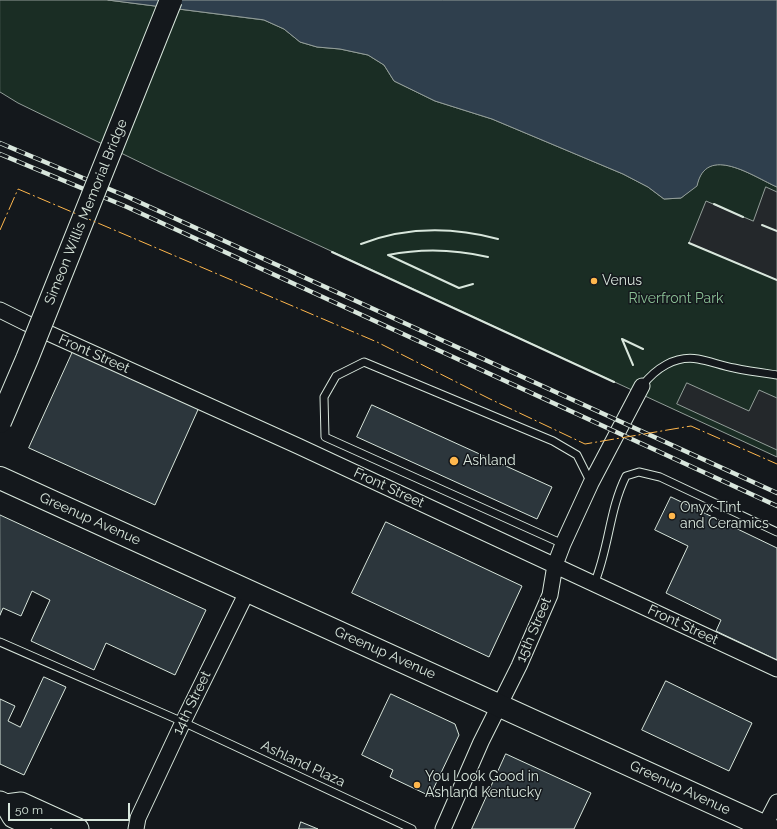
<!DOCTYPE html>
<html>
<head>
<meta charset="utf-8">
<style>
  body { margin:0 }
  #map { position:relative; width:777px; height:829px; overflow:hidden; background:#14181c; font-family:Raleway,sans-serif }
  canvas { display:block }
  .scale { position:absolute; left:8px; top:803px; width:122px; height:18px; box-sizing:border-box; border:2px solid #d8e6dc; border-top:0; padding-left:5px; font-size:12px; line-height:14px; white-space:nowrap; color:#d8e6dc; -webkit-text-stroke:3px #14181c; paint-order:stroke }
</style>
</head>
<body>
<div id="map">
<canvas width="777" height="829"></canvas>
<div class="scale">50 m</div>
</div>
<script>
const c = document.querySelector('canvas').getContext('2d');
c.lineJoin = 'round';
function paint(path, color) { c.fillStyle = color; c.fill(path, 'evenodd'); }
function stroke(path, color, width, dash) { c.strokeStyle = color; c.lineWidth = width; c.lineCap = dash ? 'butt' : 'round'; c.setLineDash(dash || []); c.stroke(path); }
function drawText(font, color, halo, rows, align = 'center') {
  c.font = font + ' Raleway,sans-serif'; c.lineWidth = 3; c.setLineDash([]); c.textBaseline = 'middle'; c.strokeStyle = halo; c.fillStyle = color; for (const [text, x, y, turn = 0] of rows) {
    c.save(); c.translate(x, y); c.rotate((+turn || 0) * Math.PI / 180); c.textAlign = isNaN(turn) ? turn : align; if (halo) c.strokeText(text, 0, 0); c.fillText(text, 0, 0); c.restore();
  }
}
const green = new Path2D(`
  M0 0H108L264 20 284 29 300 42 317 47 340 49 368 55 384 65 394 81 435 101 492 119 623 174 648 187 664 199 681 198 697 185C706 143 754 177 777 187V457L160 172 18 103 0 92Z`);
const parking = new Path2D(`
  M766 187 777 192V280L689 243 706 201 753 221Z
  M687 383 749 411 759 390 777 398V450L677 404Z`);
const water = new Path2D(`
  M108 0H777V187C754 177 706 143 697 186L681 198 664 199 648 187 623 174 492 119 435 101 394 81 384 65 368 55 340 49 317 47 300 42 284 29 264 20Z`);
const building = new Path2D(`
  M75 347 201 403 155 505 29 448Z
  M372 405 552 487 537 519 357 437Z
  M671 497 777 548V660L716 631 721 620 666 593 688 546 655 530Z
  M0 515 206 610 175 675 106 643 94 670 31 641 50 600 32 591 21 616 3 608 0 615Z
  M386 522 522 586 489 657 352 593Z
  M44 677 66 687 24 775 0 764V699L15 706 8 721 20 727Z
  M666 681 752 723 729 771 642 730Z
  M391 694 455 724 459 735 430 796 390 777 393 770 362 755Z
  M506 754 591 793 574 829H472Z
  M301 822 318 829H299Z`);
const lane = new Path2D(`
  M642 386C655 369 675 355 698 359 710 361 722 366 734 368 748 371 763 373 777 375
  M563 544 325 437 324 397 336 376 364 362 553 441 577 455 591 483
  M594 584C609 549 609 510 626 476L639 472 660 477 777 532
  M0 642 183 722 412 829`);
const street = new Path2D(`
  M0 310 26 323 298 446 777 669
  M136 829 138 818 183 722 248 590
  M443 829 481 742 519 666 550 595 555 565 563 544 591 483 642 386
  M763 829 777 802`);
const secondary = new Path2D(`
  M0 802 6 805 21 803 78 829
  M6 805 13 817 40 829`);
const highway = new Path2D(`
  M0 478 770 829`);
const rail = new Path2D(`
  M0 143 128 197 777 493
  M0 154 127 207 777 506`);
const highwayBridge = new Path2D(`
  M0 422 27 359 171 0`);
const wall = new Path2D(`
  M714 204 743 217
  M762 225 777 231
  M689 243 777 280
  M361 244C405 227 453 227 498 239
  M332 252 614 382
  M473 284 459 288 388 255C422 248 454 249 488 257
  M633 365 622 339 643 349`);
const power = new Path2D(`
  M0 230 18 189 377 342 490 399 585 444 691 426 777 464`);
const markers = [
  [594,281,4,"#ffb74d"],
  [454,461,5,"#ffb74d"],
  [672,516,4,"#ffb74d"],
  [417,785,4,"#ffb74d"]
];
const streetNames = [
  ["Simeon Willis Memorial Bridge",86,212,-68],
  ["Front Street",94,354,24],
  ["Front Street",389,488,25],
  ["Greenup Avenue",90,519,24],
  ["Front Street",683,625,25],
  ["15th Street",534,630,-67],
  ["Greenup Avenue",385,653,24],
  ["14th Street",192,703,-64],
  ["Ashland Plaza",303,764,25],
  ["Greenup Avenue",680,788,25]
];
const poiNames = [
  ["Venus",602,281],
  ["Ashland",463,461],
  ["Onyx Tint",680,508],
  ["and Ceramics",680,524],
  ["You Look Good in",425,777],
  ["Ashland Kentucky",425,793]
];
const parkNames = [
  ["Riverfront Park",676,299]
];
paint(green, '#1a2d24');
stroke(green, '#939e99', 1);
paint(parking, '#24282b');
stroke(parking, '#939e99', 1);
paint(water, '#2f3f4d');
stroke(water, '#939e99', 1);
paint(building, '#2c363c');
stroke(building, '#d8e6dc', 1);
stroke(lane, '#d8e6dc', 9);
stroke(street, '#d8e6dc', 17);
stroke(secondary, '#d8e6dc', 23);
stroke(highway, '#d8e6dc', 24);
stroke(lane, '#14181c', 7);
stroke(street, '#14181c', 15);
stroke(secondary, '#14181c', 21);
stroke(highway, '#14181c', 22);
stroke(rail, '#d8e6dc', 4.5);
stroke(rail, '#14181c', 3, [9]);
stroke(highwayBridge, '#d8e6dc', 24, []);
stroke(highwayBridge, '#14181c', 22);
stroke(wall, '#d8e6dc', 2);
stroke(power, '#ffb74d', 1, [14, 3, 2, 3]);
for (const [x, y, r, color] of markers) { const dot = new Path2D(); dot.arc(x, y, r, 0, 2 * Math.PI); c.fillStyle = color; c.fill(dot); stroke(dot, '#14181c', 1.5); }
drawText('14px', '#d8e6dc', '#14181c', streetNames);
drawText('14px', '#d8e6dc', '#14181c', poiNames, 'left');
drawText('14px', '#8ac095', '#14181c', parkNames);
</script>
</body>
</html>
